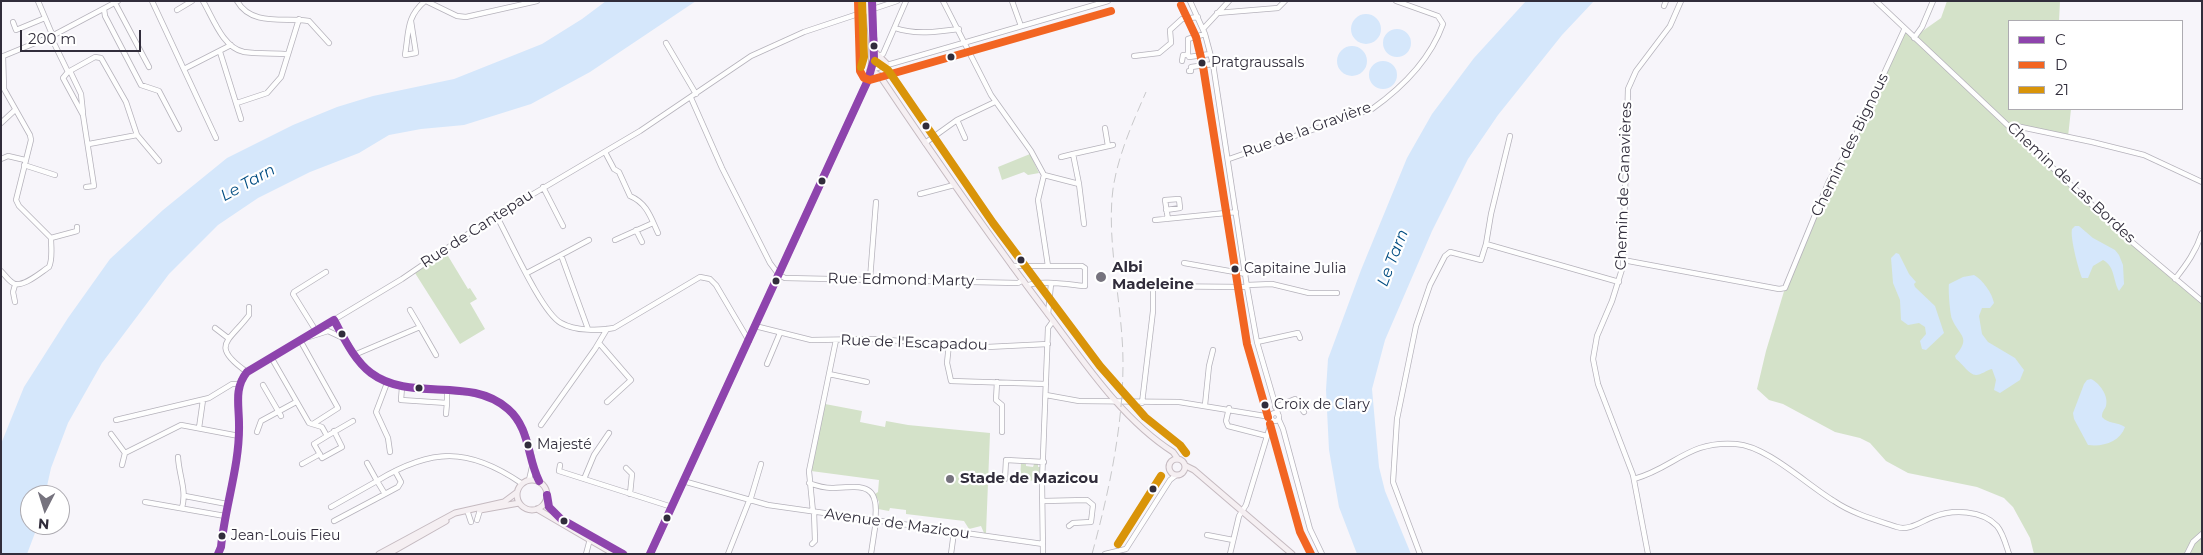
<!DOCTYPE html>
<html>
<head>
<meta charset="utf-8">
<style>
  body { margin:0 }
  #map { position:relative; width:2203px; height:555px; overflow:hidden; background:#f7f5fa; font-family:Montserrat,sans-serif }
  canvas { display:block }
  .frame { position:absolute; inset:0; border:2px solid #312d3b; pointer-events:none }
  .legend { position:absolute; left:2008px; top:20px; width:175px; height:90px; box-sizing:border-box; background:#fff; border:1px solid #adabb1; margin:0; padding:6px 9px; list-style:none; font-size:15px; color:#312d3b }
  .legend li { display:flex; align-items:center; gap:10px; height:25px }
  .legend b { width:25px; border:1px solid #adabb1 }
  .north { position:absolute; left:20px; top:485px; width:50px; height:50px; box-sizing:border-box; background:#fff; border:1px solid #adabb1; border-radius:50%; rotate:185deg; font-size:14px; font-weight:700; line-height:20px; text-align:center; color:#312d3b }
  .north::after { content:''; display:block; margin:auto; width:18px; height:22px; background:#76737e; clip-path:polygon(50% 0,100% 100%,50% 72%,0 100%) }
  .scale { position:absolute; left:20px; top:30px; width:121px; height:22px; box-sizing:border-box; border:2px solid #312d3b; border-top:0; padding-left:6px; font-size:15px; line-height:18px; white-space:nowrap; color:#312d3b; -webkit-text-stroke:4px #fff; paint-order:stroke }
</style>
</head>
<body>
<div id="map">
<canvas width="2203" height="555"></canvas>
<div class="frame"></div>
<ul class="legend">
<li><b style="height:6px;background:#8e44ad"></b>C</li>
<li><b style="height:6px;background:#f26522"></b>D</li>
<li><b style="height:6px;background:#d99409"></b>21</li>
</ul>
<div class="north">N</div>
<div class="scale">200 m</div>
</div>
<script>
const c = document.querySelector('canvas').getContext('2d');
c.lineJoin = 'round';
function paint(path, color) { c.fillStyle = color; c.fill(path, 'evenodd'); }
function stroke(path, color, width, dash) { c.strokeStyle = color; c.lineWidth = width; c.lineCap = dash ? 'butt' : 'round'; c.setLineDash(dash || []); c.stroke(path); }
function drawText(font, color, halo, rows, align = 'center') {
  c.font = font + ' Montserrat,sans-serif'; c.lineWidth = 4.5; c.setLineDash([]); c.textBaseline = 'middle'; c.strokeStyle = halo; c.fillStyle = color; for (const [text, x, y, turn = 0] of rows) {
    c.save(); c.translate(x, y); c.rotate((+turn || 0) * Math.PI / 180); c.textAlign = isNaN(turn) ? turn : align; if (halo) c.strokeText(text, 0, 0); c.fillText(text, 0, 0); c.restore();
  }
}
const green = new Path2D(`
  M1947 1H2060L2059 21H2009V109H2071L2068 137 2013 128 2126 237 2202 301V554H2034L2030 538 2013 507 2004 498 1977 487 1908 473 1886 461 1870 443 1860 438 1835 432 1783 404 1769 400 1757 389 1766 351 1785 288 1822 197 1852 143 1904 30 1914 37 1941 18Z
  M1030 154 1039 173 1028 175 1024 172 1002 180 998 167Z
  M445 251 468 289 470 288 477 299 470 303 485 329 460 344 415 273Z
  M825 404 862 411 860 422 885 427 886 421 908 425 990 433 986 533H984L981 526 969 529 964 521 906 514V510L890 508 889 511 878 509 879 502 875 494 878 492 879 480 811 471Z
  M1021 463H1026V466L1033 467 1034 464H1038V467H1040L1039 481 1020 480Z`);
const water = new Path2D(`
  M606 1H696L590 72 531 104 464 125 421 129 389 135 359 153 310 172 258 198 218 225 169 274 102 363 68 423 51 468 45 495H30V525H38L27 554H1V444L24 387 68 318 110 259 163 210 227 158 293 125 337 107 373 96 454 79 542 44 582 19Z
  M1526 1H1594L1562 35 1498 115 1468 159 1432 231 1385 340 1372 389 1379 467 1385 491 1411 554H1357L1339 507 1329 450 1326 390 1328 359 1361 270 1407 158 1432 114 1474 58Z
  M1351 29a15 15 0 1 1 30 0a15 15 0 1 1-30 0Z
  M1383 43a14 14 0 1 1 28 0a14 14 0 1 1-28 0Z
  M1337 61a15 15 0 1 1 30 0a15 15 0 1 1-30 0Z
  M1369 75a14 14 0 1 1 28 0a14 14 0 1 1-28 0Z
  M2075 226H2079L2093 238 2115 250 2119 255 2123 265 2124 284 2119 291C2113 281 2115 266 2103 260L2093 266 2088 278H2082C2078 268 2070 237 2072 229Z
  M1896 253 1899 254 1909 274 1916 282 1914 284 1915 287 1935 306 1944 333 1926 350 1922 349 1920 341 1926 334 1925 327 1919 323 1908 325 1901 320 1900 300 1893 283 1891 258Z
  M1974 275C1983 280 1992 293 1994 303L1990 308H1982L1979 316 1982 334 1988 342 2015 358 2024 370 2020 380 2000 393 1994 390 1996 380 1992 369C1987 370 1981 375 1976 375 1969 375 1962 363 1956 359L1955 356C1972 337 1959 336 1952 319 1950 315 1948 288 1949 284L1963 277Z
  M2091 379C2099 383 2109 395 2106 406 2104 411 2102 411 2102 417 2108 424 2118 422 2125 427 2120 442 2103 447 2088 445L2074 419 2073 413 2084 384 2087 380Z`);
const minor = new Path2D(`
  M38 1 52 34V39L68 72 63 78 83 115 94 186 86 187
  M152 1 216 138
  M203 1C213 18 223 48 244 52 258 54 273 53 288 54
  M237 1C252 27 285 17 309 21L329 43
  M426 1 457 16 466 17 537 1
  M943 1 991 95 1031 151 1044 175 1038 200 1048 266
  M1012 1 1021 26
  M1190 1 1205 34 1213 64 1247 287 1257 342 1278 414
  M1876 1 2126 237 2202 301
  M115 3 149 67
  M1664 6 1666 1
  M104 9 105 16 141 85 159 91 179 129
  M177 10 192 1
  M1217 13 1278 8 1285 1
  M411 21 416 53 405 55C409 32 406 17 425 1
  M13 22 16 30 45 18
  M895 28C915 35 937 32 959 29
  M1203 29 1229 1
  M1914 38 1922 27 1933 1
  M666 43 696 94
  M220 52 241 119
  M1188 55V39L1205 34
  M1134 56 1159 53 1171 43 1170 30 1182 19 1198 17
  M1 57 52 36 118 1
  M874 59 883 54 906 1
  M1182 61 1183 55H1188L1189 57 1210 54
  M184 69 231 45
  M870 70 1108 1
  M70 71 81 94 83 113
  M1189 71H1191V67L1213 64
  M68 72 95 57 101 58 126 102 137 135 159 161
  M691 98 722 168 770 263 779 275 785 278 1018 283 1023 280
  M237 103 267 93 281 77 299 19
  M957 120 965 138
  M1 123 15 110
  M2012 127 2016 126 2092 142 2144 155 2202 182
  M1105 128 1108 146
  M1510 136 1491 214 1486 244 1619 282
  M925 143 957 120 995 102
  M89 144 137 135
  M605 152 614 169 619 172 630 196C647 203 651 218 658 233
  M1061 157 1073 154
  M1 159 8 156 25 160
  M1229 159 1372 109C1403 87 1430 60 1443 24L1438 16 1396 1
  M24 165 55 175
  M1044 175 1079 184 1084 224
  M1079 184 1073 154 1113 145
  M543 187 563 226
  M920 194 954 185
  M1166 210 1180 208 1179 199 1165 200 1168 219
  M496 215C509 238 541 312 561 323 575 331 599 331 614 328L700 277 710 279 716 285 749 341
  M1155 220 1236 212
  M636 230 642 242
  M51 238 77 231V227
  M615 240 653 223
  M561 255 589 240
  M1623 260 1779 289 1785 288 1829 181 1852 143 1904 30
  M1184 263 1246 274
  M1012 266H1082L1085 268V286C1072 285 1037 279 1027 286
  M1 271C5 275 8 280 13 283 22 289 41 272 49 267 53 259 51 247 51 238L19 206 16 200 31 140 30 135 4 89 3 56
  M527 273 561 255 588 329
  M870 279 876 202
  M2175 279C2187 264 2196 251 2202 233
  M15 285 13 292 15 302
  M1247 285 1272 284 1309 293H1337
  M1133 286 1247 287
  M410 310 420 327
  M1048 314 1051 284
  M334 320C345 338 354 359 371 373 410 404 476 377 508 409 518 420 527 434 530 449 533 461 533 470 539 481
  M755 326 811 340 873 339 987 347 1048 344
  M215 328 228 338
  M316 331 293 294 294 292 326 272
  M309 337 328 331 343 338
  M300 340 338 408 313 424
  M1257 342 1298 333 1300 338
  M599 343 631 380 607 402
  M949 344 947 363 951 381 1046 384
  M354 355 420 327 436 355
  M271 357 309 423 322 427 327 436 353 421
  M767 364 780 333
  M247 372C209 345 229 342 249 315V307
  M829 374 867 382
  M997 382 996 400 1002 405V432
  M387 383 376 412 388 438 390 452
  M263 385 281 416
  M402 387 401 400 447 403V392
  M1046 395 1079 401 1179 402 1271 417
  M1142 403 1153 311V286
  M1205 405 1209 366 1213 350
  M1275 407 1295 399 1304 412
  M1229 408 1226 421 1228 426 1267 436
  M1271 417a4 4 0 1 1 8 0a4 4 0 1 1-8 0Z
  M446 414 447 403
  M116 420 209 398 232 384H239
  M1279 420 1283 429 1310 529 1322 554
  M541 425 595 349 607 329
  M199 428 203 400
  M257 432 261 421 296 402
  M111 434 125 453
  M327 436 314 444 322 458 342 447 334 431
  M178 457C179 476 187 490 182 508
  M302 464 320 454
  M122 465 125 453 181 425 239 436
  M560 465 559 471 672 507
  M626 468 632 474 630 494
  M395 471 401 482 398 487 385 494 377 481C432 448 468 447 521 483
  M584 479 594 455 609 433
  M1005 479 1006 460 1044 462
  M1634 479C1674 468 1689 440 1736 444 1767 446 1807 485 1834 501 1853 514 1876 520 1897 527 1909 531 1922 521 1933 517 1953 509 1982 510 1997 526 2003 533 2006 545 2009 554
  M529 480 532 467
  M683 481 768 505 1043 544
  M809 483C817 486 825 488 832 488 863 486 880 483 875 521
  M185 496 227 504
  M750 501 761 464
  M1043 501 1087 500 1093 505 1091 522 1073 523 1069 526
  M145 502 225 516
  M331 507 377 481 367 463
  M813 512 809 471 836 340
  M468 513 471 522
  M477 520 480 510
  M334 521 385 494
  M1207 535 1233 540
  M812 544 815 541 814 512
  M218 554 221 547C224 507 239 467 239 426 239 406 232 388 247 372L402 279 484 223 640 131 751 56 804 32 897 1
  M586 554 590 539
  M728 554 749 501
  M871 554 876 521
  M951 554 954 532
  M1043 554 1042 482 1048 328 1053 321
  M1105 554 1126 549 1170 480 1175 476
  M1230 554 1239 516 1246 505 1272 420
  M1420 554 1393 482 1397 419 1416 326 1430 285 1445 256 1450 252 1481 260 1486 244
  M1648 554 1633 475 1598 384 1593 359 1597 336 1612 301 1623 266 1628 89 1636 71 1670 26 1681 1
  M2187 554 2193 542 2202 534`);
const major = new Path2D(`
  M872 1 873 28
  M875 52 887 64
  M871 69 874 59V39
  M870 70 880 76C935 158 991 239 1051 318 1086 365 1123 420 1173 452L1178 459
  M1169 467a8 8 0 1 1 16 0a8 8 0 1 1-16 0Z
  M1186 466 1194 470 1292 554
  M517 495a15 15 0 1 1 30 0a15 15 0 1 1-30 0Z
  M547 495C547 499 547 504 549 507 554 519 610 548 624 554
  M537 509 614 554
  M480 510 519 503
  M379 554 455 513 504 502 516 493
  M388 554 446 521
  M650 554 868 80C876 59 869 24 868 1`);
const rail = new Path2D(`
  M1092 554C1109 492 1123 427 1123 363 1123 306 1106 243 1113 189 1118 155 1133 122 1146 92`);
const bus1 = new Path2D(`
  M547 495 549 507 561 519 623 554
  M218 554 221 547C225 506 240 465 239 424 239 405 234 388 247 372L334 320C344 338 354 360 371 373 411 403 470 375 508 409 530 428 527 457 539 481
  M650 554 868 80 874 59 872 1`);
const bus2 = new Path2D(`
  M858 1 860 71 864 78 870 80 1111 11
  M1181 5 1196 37 1203 66 1247 344 1268 417
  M1270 424 1300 532 1311 554`);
const bus3 = new Path2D(`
  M875 61 888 70 993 223 1100 366 1145 417 1180 445 1186 453
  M861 67 864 57 862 1
  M1118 544 1161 476`);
const markers = [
  [874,46,4.5,"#312d3b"],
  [951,57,4.5,"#312d3b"],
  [1202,63,4.5,"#312d3b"],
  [926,126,4.5,"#312d3b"],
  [822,181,4.5,"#312d3b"],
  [1021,260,4.5,"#312d3b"],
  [1235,269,4.5,"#312d3b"],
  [1101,277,6,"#76737e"],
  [776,281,4.5,"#312d3b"],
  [342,334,4.5,"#312d3b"],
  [419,388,4.5,"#312d3b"],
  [1265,405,4.5,"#312d3b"],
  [528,445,4.5,"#312d3b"],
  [950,479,5,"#76737e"],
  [1153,489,4.5,"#312d3b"],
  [667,518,4.5,"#312d3b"],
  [564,521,4.5,"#312d3b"],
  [222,536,4.5,"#312d3b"]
];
const busNames = [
  ["Pratgraussals",1211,63],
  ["Capitaine Julia",1244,269],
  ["Croix de Clary",1274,405],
  ["Majesté",537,445],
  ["Jean-Louis Fieu",231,536]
];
const streetNames = [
  ["Rue de la Gravière",1307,130,-20],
  ["Chemin des Bignous",1850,145,-64],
  ["Chemin de Las Bordes",2071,183,43],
  ["Chemin de Canavières",1624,186,-88],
  ["Rue de Cantepau",477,229,-33],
  ["Rue Edmond Marty",901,280,1],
  ["Rue de l'Escapadou",914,343,2],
  ["Avenue de Mazicou",897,524,8]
];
const poiNames = [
  ["Albi",1112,268],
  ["Madeleine",1112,285],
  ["Stade de Mazicou",960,479]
];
const waterNames = [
  ["Le Tarn",248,183,-29],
  ["Le Tarn",1393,258,-69]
];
paint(green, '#d4e2c9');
paint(water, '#d5e7fb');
stroke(minor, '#b5b2bb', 6);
stroke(major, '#c5bac0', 7);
stroke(minor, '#fefefe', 4.5);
stroke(major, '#f5eff2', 5);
stroke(rail, '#c8c8ca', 1, [10, 5]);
stroke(bus1, '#8e44ad', 8);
stroke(bus2, '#f26522', 8);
stroke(bus3, '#d99409', 8);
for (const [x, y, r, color] of markers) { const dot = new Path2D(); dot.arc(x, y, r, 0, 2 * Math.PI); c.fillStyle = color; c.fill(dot); stroke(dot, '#fff', 2); }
drawText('14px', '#312d3b', '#fff', busNames, 'left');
drawText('15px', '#312d3b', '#fff', streetNames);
drawText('bold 15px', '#312d3b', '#fff', poiNames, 'left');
drawText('italic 16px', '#024d82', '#fff', waterNames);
</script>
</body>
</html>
